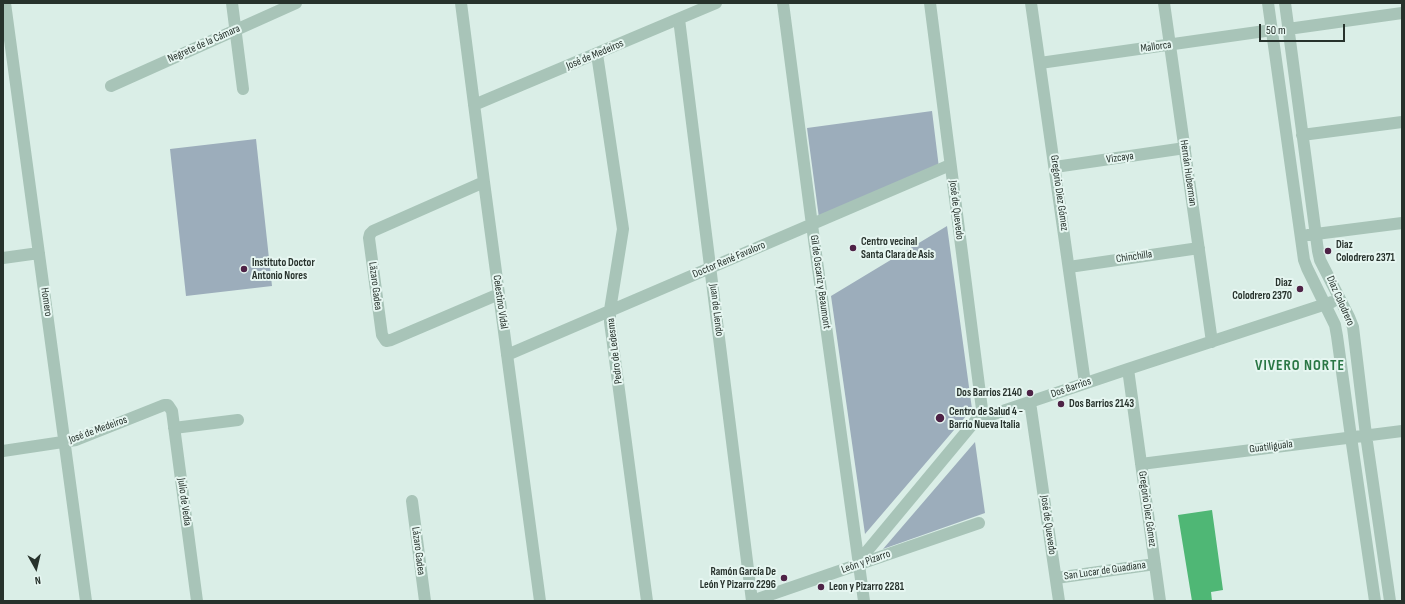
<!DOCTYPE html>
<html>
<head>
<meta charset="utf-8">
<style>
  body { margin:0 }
  #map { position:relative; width:1405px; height:604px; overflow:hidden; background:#daeee7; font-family:"Sofia Sans Condensed",sans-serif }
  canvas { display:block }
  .frame { position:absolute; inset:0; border:4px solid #27322c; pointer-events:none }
  .north { position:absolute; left:16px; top:548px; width:40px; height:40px; -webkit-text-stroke:3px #e6f6f1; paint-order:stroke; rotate:172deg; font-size:11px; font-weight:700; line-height:16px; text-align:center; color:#27322c }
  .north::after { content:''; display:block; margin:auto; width:14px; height:18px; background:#27322c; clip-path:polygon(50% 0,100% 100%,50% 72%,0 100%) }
  .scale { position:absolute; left:1259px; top:24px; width:86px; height:18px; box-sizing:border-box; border:2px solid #27322c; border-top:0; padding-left:5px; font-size:12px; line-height:14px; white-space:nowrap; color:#27322c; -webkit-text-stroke:3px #e6f6f1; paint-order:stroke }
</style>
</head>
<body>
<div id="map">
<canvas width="1405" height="604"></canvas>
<div class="frame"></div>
<div class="north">N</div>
<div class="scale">50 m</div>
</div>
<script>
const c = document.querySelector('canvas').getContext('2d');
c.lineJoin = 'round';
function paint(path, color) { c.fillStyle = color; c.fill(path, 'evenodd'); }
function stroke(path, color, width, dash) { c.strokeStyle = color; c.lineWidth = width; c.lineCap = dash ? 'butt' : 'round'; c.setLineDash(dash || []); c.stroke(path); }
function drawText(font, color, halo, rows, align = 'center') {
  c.font = font + ' "Sofia Sans Condensed",sans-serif'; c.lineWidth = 4; c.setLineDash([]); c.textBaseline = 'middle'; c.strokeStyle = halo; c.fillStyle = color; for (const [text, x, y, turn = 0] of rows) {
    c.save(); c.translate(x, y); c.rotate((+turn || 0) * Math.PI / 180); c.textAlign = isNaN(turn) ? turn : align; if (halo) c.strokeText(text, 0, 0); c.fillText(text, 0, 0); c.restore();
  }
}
const green = new Path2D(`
  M932 111 939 168 819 218 807 128Z
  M256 139 272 286 186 296 170 149Z
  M947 226 972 409 865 534 831 296Z
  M975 442 985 513 883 549Z`);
const building = new Path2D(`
  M1212 510 1223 590 1211 592 1212 601H1192L1178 515Z`);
const minor = new Path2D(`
  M5 3 86 601
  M232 3 243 89
  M461 3 484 182 540 601
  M783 3 812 225 864 601
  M930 3 983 417
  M1031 3 1085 383
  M1164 3 1212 342
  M1268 3 1304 260 1307 268 1335 325 1337 336 1351 437 1375 601
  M1285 3 1318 251 1320 260 1349 317 1353 327 1366 435 1390 601
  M679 19 752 601
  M1288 29 1402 13
  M597 54 623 229 610 310V322L647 601
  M1040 63 1272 30
  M111 86 296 3
  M474 105 716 3
  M1302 135 1402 122
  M1055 167 1185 148
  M484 182 373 231 370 234 369 238 382 335 386 341 391 340 499 294
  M1308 235 1402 223
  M3 258 39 253
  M1069 267 1199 248
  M507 355 950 165
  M1128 369 1160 601
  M1030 402 1059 601
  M174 428 238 420
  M3 451 76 440 154 409 164 405H168L172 411 197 601
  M1141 464 1402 431
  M412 501 425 601
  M858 562 976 420 1128 369 1332 302
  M1056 578 1155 564
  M752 601 979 523`);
const markers = [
  [853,248,4,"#4e2246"],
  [1328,251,4,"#4e2246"],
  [244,269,4,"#4e2246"],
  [1300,289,4,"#4e2246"],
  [1030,393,4,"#4e2246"],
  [1061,404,4,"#4e2246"],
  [940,418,5,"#4e2246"],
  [784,578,4,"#4e2246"],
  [821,587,4,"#4e2246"]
];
const streetNames = [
  ["Negrete de la Cámara",204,44,-24],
  ["Mallorca",1156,47,-8],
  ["José de Medeiros",595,55,-23],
  ["Vizcaya",1120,158,-8],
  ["Hernán Huberman",1188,173,82],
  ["Gregorio Diez Gómez",1059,193,82],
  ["José de Quevedo",956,210,83],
  ["Chinchilla",1134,257,-8],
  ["Doctor René Favaloro",729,260,-23],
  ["Gil de Oscariz y Beaumont",820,282,82],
  ["Läzaro Gadea",375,286,83],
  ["Díaz Colodrero",1340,301,66],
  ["Homero",46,302,82],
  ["Celestino Vidal",500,302,82],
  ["Juan de Liendo",716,310,83],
  ["Pedro de Ledesma",615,351,-97],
  ["Dos Barrios",1071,388,-19],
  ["José de Medeiros",98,430,-20],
  ["Guatiliguala",1271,447,-7],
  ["Julio de Vedia",184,502,82],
  ["Gregorio Diez Gómez",1147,509,82],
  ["José de Quevedo",1048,525,82],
  ["Lázaro Gadea",418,551,83],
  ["León y Pizarro",866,562,-19],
  ["San Lucar de Guadiana",1105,571,-8]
];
const poiNames = [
  ["Centro vecinal",861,242],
  ["Santa Clara de Asis",861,255],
  ["Diaz",1336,245],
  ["Colodrero 2371",1336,258],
  ["Instituto Doctor",252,263],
  ["Antonio Nores",252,276],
  ["Diaz",1292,283,"right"],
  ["Colodrero 2370",1292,296,"right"],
  ["Dos Barrios 2140",1022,393,"right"],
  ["Dos Barrios 2143",1069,404],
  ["Centro de Salud 4 -",949,412],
  ["Barrio Nueva Italia",949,425],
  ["Ramón García De",776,572,"right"],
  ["León Y Pizarro 2296",776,585,"right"],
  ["Leon y Pizarro 2281",829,587]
];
const districtNames = [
  ["VIVERO NORTE",1300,366]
];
paint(green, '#9cadbb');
paint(building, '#4fb775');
stroke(minor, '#a8c4b8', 12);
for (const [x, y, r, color] of markers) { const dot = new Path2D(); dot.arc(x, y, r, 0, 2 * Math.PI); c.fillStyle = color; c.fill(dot); stroke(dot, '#e6f6f1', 1.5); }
drawText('11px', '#27322c', '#e6f6f1', streetNames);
drawText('bold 11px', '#27322c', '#e6f6f1', poiNames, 'left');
c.letterSpacing = '1px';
drawText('bold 15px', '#2a7745', '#e6f6f1', districtNames);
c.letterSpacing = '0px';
</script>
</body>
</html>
